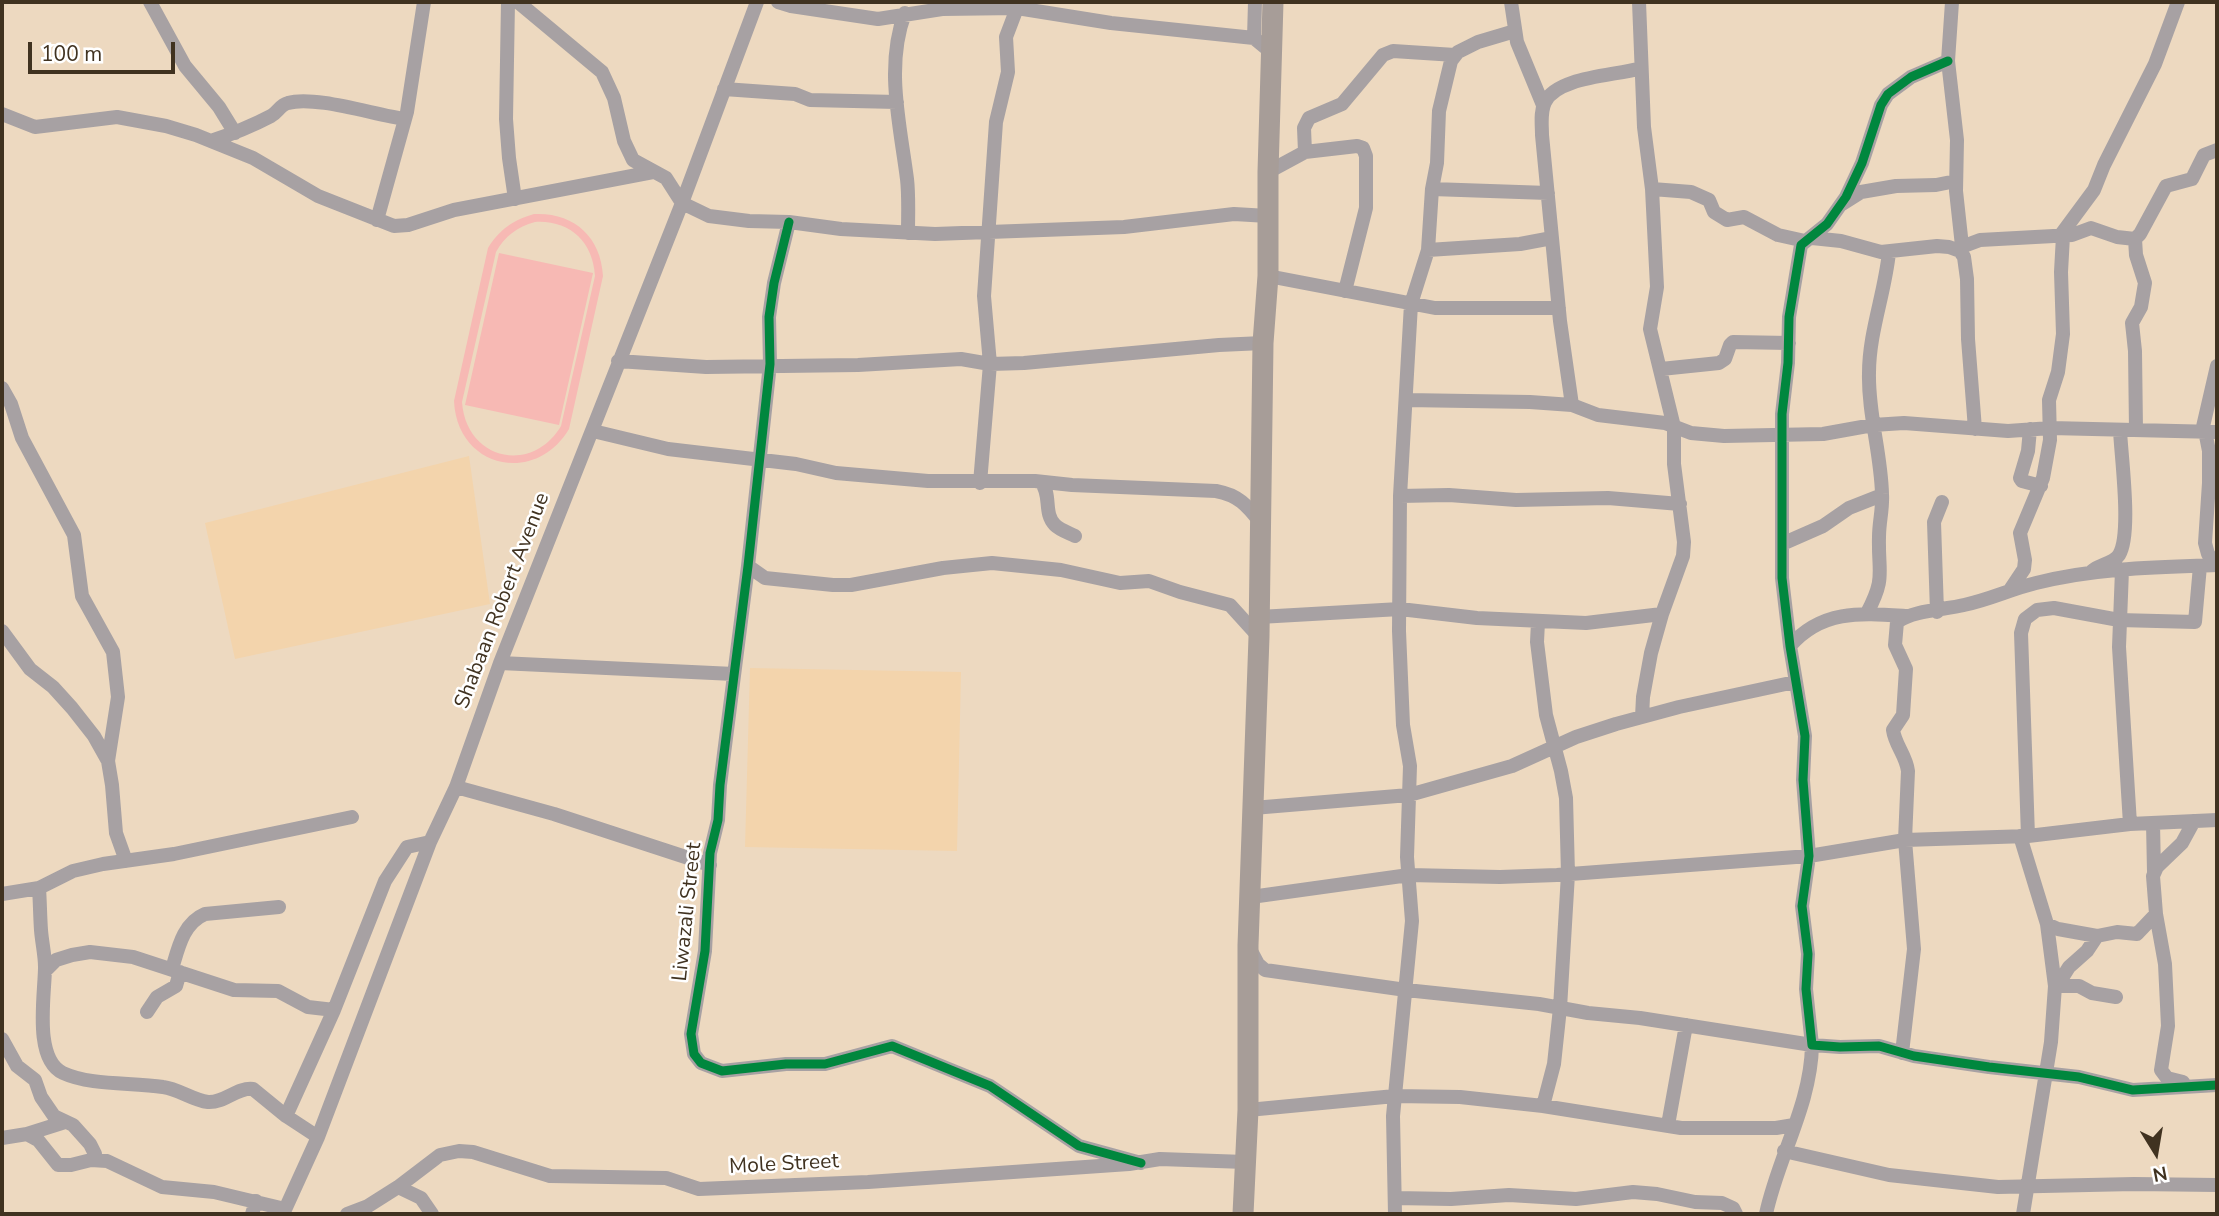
<!DOCTYPE html>
<html>
<head>
<meta charset="utf-8">
<style>
  body { margin:0 }
  #map { position:relative; width:2219px; height:1216px; overflow:hidden; background:#edd9c0; font-family:"Nunito Sans",sans-serif }
  canvas { display:block }
  .frame { position:absolute; inset:0; border:4px solid #403220; pointer-events:none }
  .north { position:absolute; left:2121px; top:1118px; width:70px; height:70px; -webkit-text-stroke:5px #fff; paint-order:stroke; rotate:169deg; font-size:19px; font-weight:700; line-height:28px; text-align:center; color:#403220 }
  .north::after { content:''; display:block; margin:auto; width:24px; height:32px; background:#403220; clip-path:polygon(50% 0,100% 100%,50% 72%,0 100%) }
  .scale { position:absolute; left:28px; top:42px; width:147px; height:32px; box-sizing:border-box; border:4px solid #403220; border-top:0; padding-left:9px; font-size:21px; line-height:24px; white-space:nowrap; color:#403220; -webkit-text-stroke:5px #fff; paint-order:stroke }
</style>
</head>
<body>
<div id="map">
<canvas width="2219" height="1216"></canvas>
<div class="frame"></div>
<div class="north">N</div>
<div class="scale">100 m</div>
</div>
<script>
const c = document.querySelector('canvas').getContext('2d');
c.lineJoin = 'round';
function paint(path, color) { c.fillStyle = color; c.fill(path, 'evenodd'); }
function stroke(path, color, width, dash) { c.strokeStyle = color; c.lineWidth = width; c.lineCap = dash ? 'butt' : 'round'; c.setLineDash(dash || []); c.stroke(path); }
function drawText(font, color, halo, rows, align = 'center') {
  c.font = font + ' "Nunito Sans",sans-serif'; c.lineWidth = 5; c.setLineDash([]); c.textBaseline = 'middle'; c.strokeStyle = halo; c.fillStyle = color; for (const [text, x, y, turn = 0] of rows) {
    c.save(); c.translate(x, y); c.rotate((+turn || 0) * Math.PI / 180); c.textAlign = isNaN(turn) ? turn : align; if (halo) c.strokeText(text, 0, 0); c.fillText(text, 0, 0); c.restore();
  }
}
const built = new Path2D(`
  M469 456 490 604 235 659 205 523Z
  M750 668 961 672 957 851 745 847Z`);
const green = new Path2D(`
  M534 214C573 212 601 236 603 276L569 429C535 486 457 468 454 401L488 248C500 229 513 220 534 214ZM535 222C569 220 593 241 595 276L561 426C532 475 466 460 462 402L496 252C505 236 517 227 535 222Z
  M499 253 593 273 559 425 465 405Z`);
const minor = new Path2D(`
  M150 2 185 66 219 107 235 133
  M508 2 506 119 509 158 515 199
  M518 2 602 72 614 98 624 141 633 160 666 178 682 203 709 216 749 221 789 222 841 229 935 234 1124 227 1234 214 1268 216
  M778 2 791 6 878 19 942 9 1017 8 1111 23 1254 38 1271 52
  M1511 2 1517 42 1543 105
  M1639 2 1644 127 1652 189 1657 287 1650 329 1674 427V464L1684 542 1683 556 1662 614 1651 653 1643 697 1642 717
  M1952 2 1948 61 1957 140 1956 191 1962 246
  M905 13C885 66 900 124 907 179 909 196 908 215 908 233
  M1254 38 1255 2
  M1948 61 1911 77 1888 94 1881 105 1862 163 1846 197 1827 224 1801 245 1789 317 1788 363 1782 414V578L1790 646 1805 736 1803 780 1809 856 1802 906 1808 954 1806 989 1812 1045 1840 1047 1879 1046 1914 1056 1989 1067 2079 1077 2133 1090 2217 1085
  M724 89 795 94 810 100 897 102
  M2 114 35 127 117 117 166 126 196 135 253 158 318 196 394 226 408 225 454 210 653 172
  M211 141C232 134 252 126 271 116 278 112 280 105 288 103 314 95 375 115 405 119
  M1305 152 1304 128 1309 118 1342 104 1383 55 1393 51 1455 55
  M1268 172 1305 152 1357 146 1363 148 1366 156V208L1345 291
  M1432 189 1548 193
  M1652 189 1691 192 1709 200 1714 212 1727 220 1744 217 1778 235 1805 241
  M1842 204 1861 192 1896 186 1936 185 1956 181
  M377 220 407 112 424 2
  M789 222 774 283 769 317 770 364 748 566 720 785 718 820 710 853 705 951 691 1034 694 1054 701 1063 722 1071 786 1064H825L892 1046 990 1086 1079 1146 1141 1163
  M2060 236 2094 190 2104 165 2155 64 2178 2
  M1812 238 1841 241 1881 252 1937 246 1949 247 1960 251 1964 257 1967 279 1968 339 1975 429
  M2135 239 2136 255 2145 283 2141 307 2132 323 2135 351 2136 430
  M1956 249 1980 240 2072 235 2091 228 2117 237 2135 239 2140 234 2166 186 2192 179 2204 155 2217 150
  M1428 250 1520 244 1552 238
  M1268 276 1435 308H1559
  M618 361 706 367 858 365 961 359 990 364 1024 363 1219 345 1263 343
  M1661 369 1719 363 1725 359 1730 345 1733 342 1789 343
  M2 388 11 404 22 438 74 535 82 596 113 652 118 697 108 761 112 785 116 833 126 861
  M1406 400 1530 402 1572 405 1598 415 1665 423 1691 433 1724 436 1823 434 1873 425 1904 423 2008 431 2051 428 2217 432
  M1572 405 1560 321 1542 135C1542 124 1540 112 1545 102 1558 76 1616 76 1641 68
  M2030 429 2028 451 2020 478 2022 481 2041 486
  M593 431 668 449 796 464 836 473 928 481H1035L1072 485 1216 491C1238 495 1247 505 1260 522
  M2202 431 2217 366
  M2205 431 2209 451V483L2205 543 2208 554 2217 565
  M1041 482C1052 495 1043 513 1055 525 1060 530 1069 533 1075 536
  M980 483 990 364 984 296 996 122 1008 72 1006 37 1017 8
  M1400 496 1449 495 1516 500 1608 498 1680 504
  M1782 544 1823 526 1849 508 1882 495
  M748 566 765 578 833 585H851L943 568 992 563 1061 570 1120 583 1149 581 1180 592 1230 605 1259 637
  M2122 570 2119 647 2130 824
  M2092 571C2099 565 2114 563 2119 555 2132 534 2121 456 2120 430
  M2010 590 2024 569 2025 560 2020 533 2043 478 2050 440 2049 400 2058 372 2063 334 2061 272 2063 236
  M1937 612 1934 522 1942 502
  M1867 613C1886 577 1878 574 1879 537 1879 522 1883 509 1882 494 1881 453 1868 414 1869 373 1869 332 1885 293 1889 252
  M1259 617 1400 609 1477 618 1586 623 1662 614
  M1538 622 1537 642 1546 715 1561 771 1566 798 1568 874 1560 1008 1554 1064 1543 1106
  M2 631 30 669 53 687 72 708 94 736 108 761
  M1790 646C1822 609 1862 613 1907 616
  M500 663 734 674
  M456 787 554 814 710 865
  M1253 808 1409 795 1512 766 1576 737 1616 724 1679 707 1795 682
  M2153 823 2154 872
  M2020 836 2047 924 2055 986 2051 1042 2023 1214
  M2028 836 2021 633 2025 619 2037 610 2054 608 2119 620 2195 622 2200 566
  M39 888C40 902 40 916 41 930 42 943 45 955 45 967 45 994 33 1059 63 1073 91 1086 132 1082 163 1087 179 1089 192 1100 208 1102 225 1103 237 1087 253 1089L286 1116 318 1137
  M2 894 39 888 73 871 103 864 174 854 352 817
  M1251 897 1409 875 1500 877 1557 875 1809 856 1905 840 2028 836 2130 824 2217 820
  M2047 924 2058 929 2097 936 2117 932 2137 934 2156 914
  M1250 949 1258 964 1265 970 1406 990 1539 1004 1588 1013 1640 1018 1812 1045C1811 1105 1778 1157 1766 1214
  M172 969C178 949 183 923 205 914L279 907
  M45 971 56 960 72 955 90 952 133 957 234 990 278 991 308 1007 334 1010
  M2055 986H2079L2092 993 2116 997
  M2057 986 2069 967 2087 951 2097 936
  M147 1012 157 997 176 986 180 972
  M2 1039 17 1066 35 1080 41 1097 54 1116 73 1125 90 1144 95 1154V1160
  M1902 1053 1914 949 1905 840 1908 771C1906 755 1895 745 1893 730L1903 715 1906 669 1895 645 1897 622C1914 610 1944 610 1964 605 1989 600 2011 589 2036 583 2094 568 2157 567 2217 565
  M2183 1082 2167 1078 2161 1070 2168 1026 2165 964 2156 914 2153 876 2157 867 2182 843 2194 821
  M1248 1110 1395 1096 1460 1097 1543 1106 1681 1128H1776L1794 1125
  M286 1116 334 1010 385 881 407 847 430 842
  M1668 1125 1686 1025
  M27 1134 38 1140 58 1165H71L91 1160 107 1161 162 1187 214 1192 285 1209
  M2 1138 27 1134 65 1122
  M1784 1151 1889 1175 1998 1187 2134 1184 2217 1185
  M398 1187 421 1198 432 1214
  M1395 1198 1451 1199 1509 1195 1576 1199 1633 1192 1657 1194 1695 1202 1722 1203 1733 1208 1736 1214
  M252 1214 256 1201
  M283 1214 318 1137 430 842 456 787 500 663 682 203 757 2
  M347 1214 368 1206 398 1187 440 1155 459 1151 473 1152 550 1176 666 1178 699 1189 868 1182 1129 1164 1160 1159 1245 1162
  M1395 1214 1393 1116 1412 921 1407 857 1410 766 1403 725 1399 631 1400 496 1411 304 1428 250 1432 189 1437 163 1439 111 1451 61 1458 52 1478 42 1515 31`);
const highway = new Path2D(`
  M1243 1214 1248 1110V945L1259 637 1263 343 1268 276V172L1273 2`);
const cycleway = new Path2D(`
  M1948 61 1911 77 1888 94 1881 105 1862 163 1846 197 1827 224 1801 245 1789 317 1788 363 1782 414V578L1790 646 1805 736 1803 780 1809 856 1802 906 1808 954 1806 989 1812 1045 1840 1047 1879 1046 1914 1056 1989 1067 2079 1077 2133 1090 2217 1085
  M789 222 774 283 769 317 770 364 748 566 720 785 718 820 710 853 705 951 691 1034 694 1054 701 1063 722 1071 786 1064H825L892 1046 990 1086 1079 1146 1141 1163`);
const streetNames = [
  ["Shabaan Robert Avenue",503,601,-69],
  ["Liwazali Street",688,912,-84],
  ["Mole Street",784,1165,-3]
];
paint(built, '#f3d4ac');
paint(green, '#f7b9b4');
stroke(minor, '#a7a1a3', 14);
stroke(highway, '#a79d98', 21);
stroke(cycleway, '#00873e', 9);
drawText('21px', '#403220', '#fff', streetNames);
</script>
</body>
</html>
